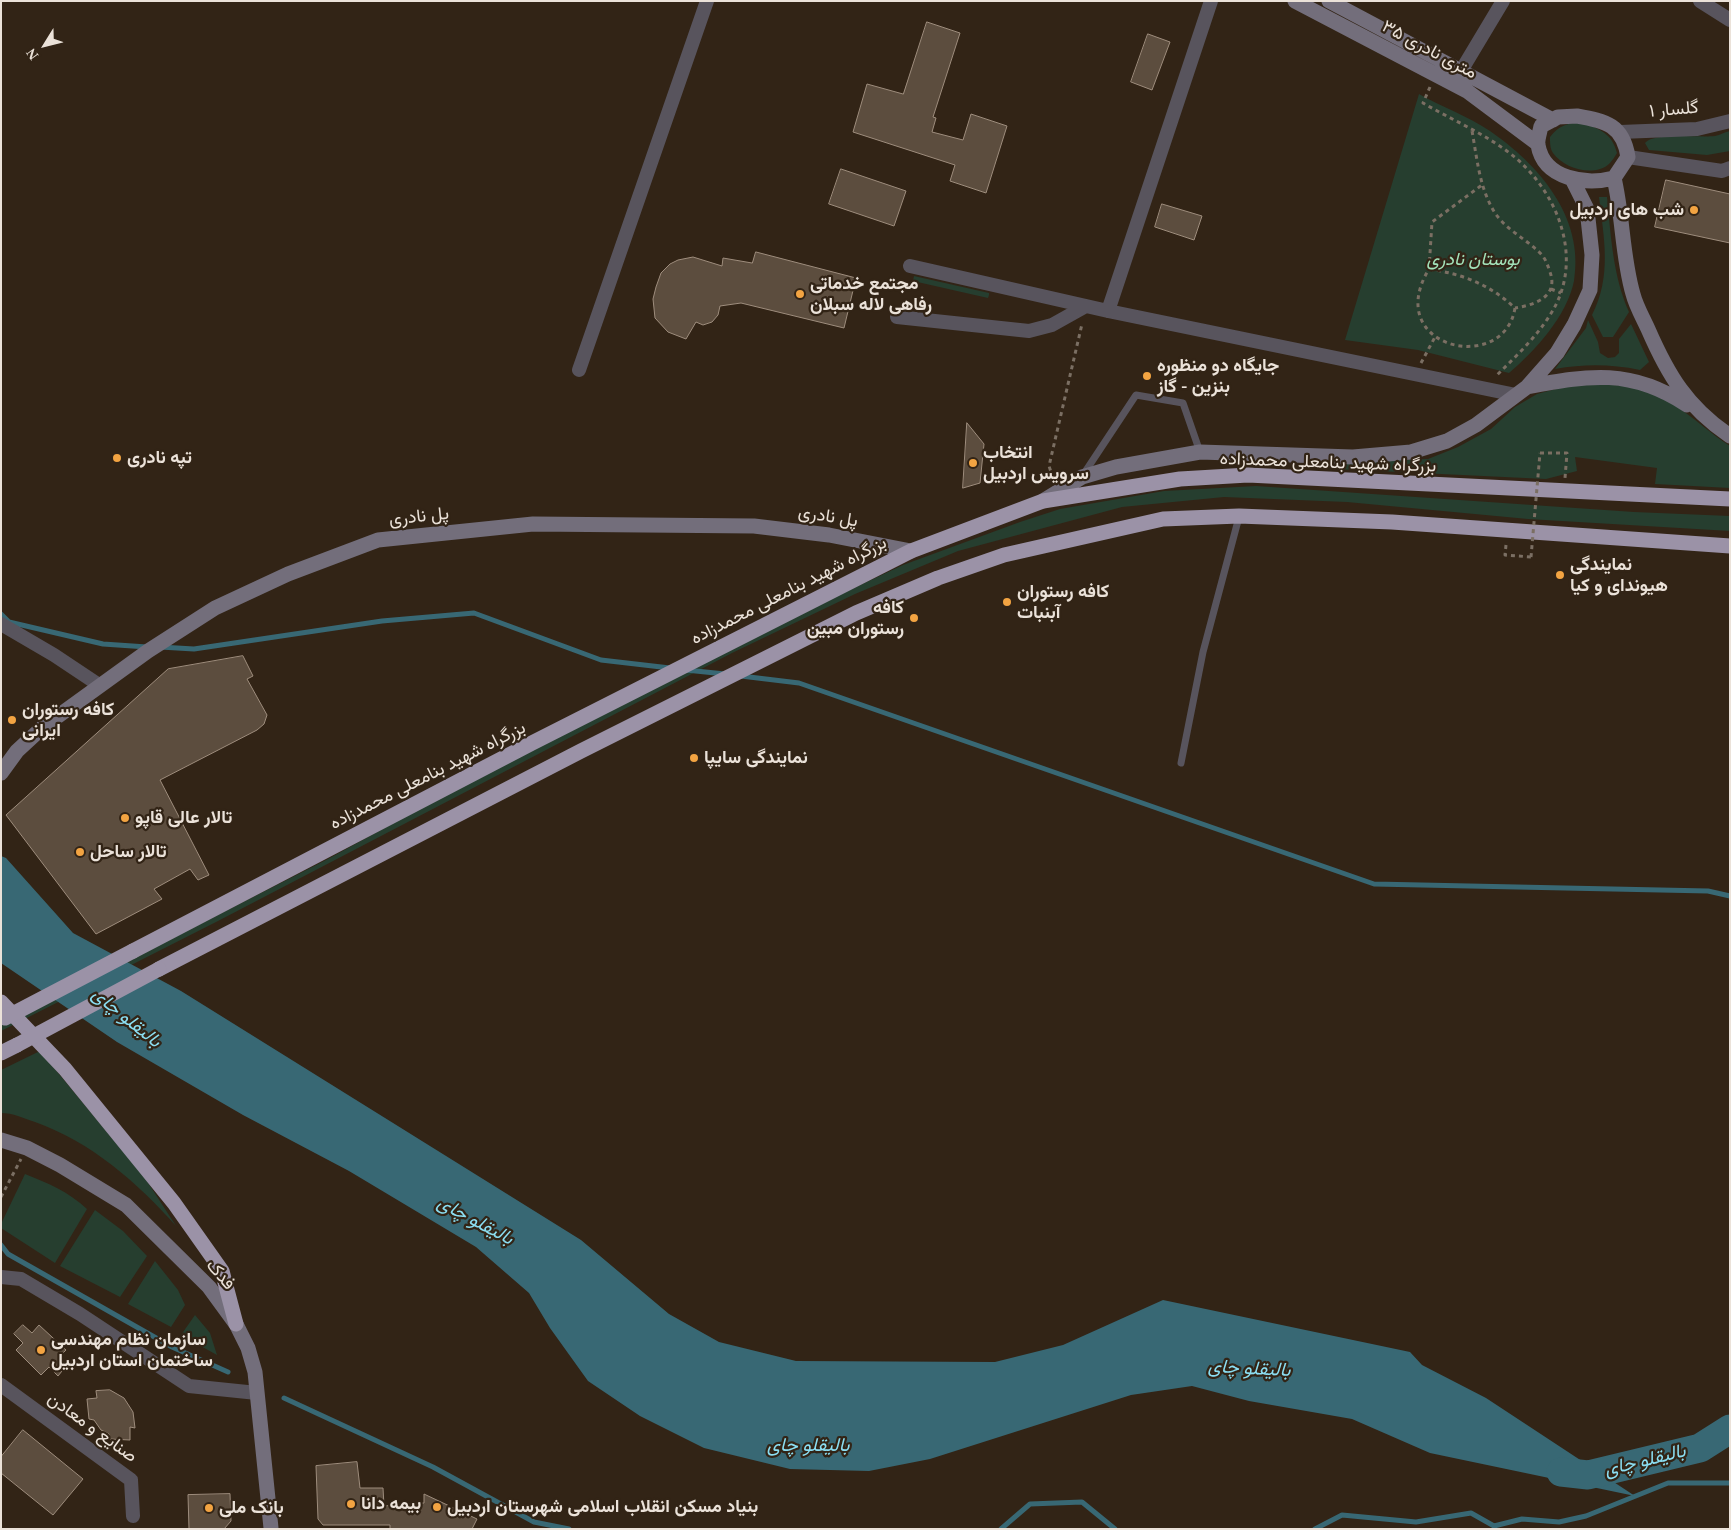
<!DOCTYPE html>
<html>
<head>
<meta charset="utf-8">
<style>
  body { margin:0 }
  #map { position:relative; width:1731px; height:1530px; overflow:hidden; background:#322416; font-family:"Times New Roman",serif }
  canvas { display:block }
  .frame { position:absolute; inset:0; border:2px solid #ebe2d9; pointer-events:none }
  .north { position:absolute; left:20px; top:20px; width:50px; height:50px; -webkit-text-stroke:4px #322416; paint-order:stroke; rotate:234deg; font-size:14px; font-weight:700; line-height:20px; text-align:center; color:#ebe2d9 }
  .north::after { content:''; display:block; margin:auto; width:18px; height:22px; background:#ebe2d9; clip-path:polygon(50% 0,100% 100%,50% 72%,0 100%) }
</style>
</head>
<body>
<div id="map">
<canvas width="1731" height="1530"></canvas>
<div class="frame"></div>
<div class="north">N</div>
</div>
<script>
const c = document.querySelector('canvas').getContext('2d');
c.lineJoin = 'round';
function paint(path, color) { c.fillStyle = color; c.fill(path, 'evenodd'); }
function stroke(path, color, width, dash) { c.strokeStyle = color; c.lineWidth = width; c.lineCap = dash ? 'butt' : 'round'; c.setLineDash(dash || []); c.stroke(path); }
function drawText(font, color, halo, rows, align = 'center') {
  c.font = font + ' "Times New Roman",Vazirmatn,serif'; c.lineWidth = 4.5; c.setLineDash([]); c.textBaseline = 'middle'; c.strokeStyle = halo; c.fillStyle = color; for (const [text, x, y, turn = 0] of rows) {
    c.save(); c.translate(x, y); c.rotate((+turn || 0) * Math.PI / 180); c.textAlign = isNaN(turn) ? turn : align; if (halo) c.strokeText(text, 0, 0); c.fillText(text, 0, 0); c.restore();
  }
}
const green = new Path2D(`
  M1419 94C1442 107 1468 116 1490 131 1538 164 1585 217 1574 281 1567 316 1535 351 1509 373L1418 350 1345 340Z
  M1583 122C1600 130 1612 133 1617 153 1613 160 1608 167 1600 169 1584 174 1562 166 1553 153 1550 149 1550 142 1550 137 1559 125 1568 123 1583 122Z
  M1730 131V151L1707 155 1649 150 1645 143C1654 132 1699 138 1715 136 1720 135 1725 132 1730 131Z
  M1599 197H1607C1611 237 1613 276 1629 312L1613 337H1603L1592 315C1612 276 1604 239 1599 197Z
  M914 276 989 293V295L988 298 913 281Z
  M1588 320 1598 342 1600 353 1608 358 1615 357 1619 353V339L1631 324 1649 362 1640 370C1610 364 1585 364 1555 369L1586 328Z
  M1608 384C1620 386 1635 386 1647 390 1678 402 1702 428 1730 446V488L1655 484 1657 468 1575 457 1577 471 1546 479 1294 467V464L1428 459 1458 447 1491 429 1515 407 1537 394 1571 385Z
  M1256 486 1634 512 1730 516V531L1528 519 1347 502 1224 497 1122 507 958 551 855 594 732 653 218 921 1 1031V1025L328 859 487 772 771 627 903 565 1020 522 1060 509 1164 491Z
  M40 1051 145 1178 176 1226C137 1182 91 1142 35 1122 23 1118 13 1113 1 1113V1070Z
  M25 1174C48 1183 69 1192 87 1209L55 1263 1 1228V1224Z
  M95 1210 123 1231 147 1256 120 1297 60 1266Z
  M155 1261 178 1290 185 1305 171 1327 128 1304Z
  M195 1315 210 1333 217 1355 181 1335Z`);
const water = new Path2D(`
  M1 856 6 858 73 933 181 991 581 1240 669 1314 719 1342 796 1361 995 1362 1063 1345 1163 1300 1410 1352 1422 1365 1486 1398 1635 1496 1430 1453 1352 1419 1249 1401 1192 1386 1131 1395 930 1459 869 1471 790 1469 704 1448 640 1416 588 1381 550 1328 529 1293 476 1247 349 1171 243 1115 117 1042 1 963Z`);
const stream = new Path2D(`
  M1 614 9 622 103 644 147 647
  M160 647 194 649 382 621 474 613 601 660 670 668
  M686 670 725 674
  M741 676 799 683 1374 884 1708 891 1730 896
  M1 1245 8 1254 172 1347 228 1372
  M284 1398 433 1467 534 1522 569 1529
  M1001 1529 1030 1504 1082 1502 1115 1529
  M1315 1529 1342 1515 1416 1522 1471 1513 1494 1526 1522 1519 1559 1522 1586 1516 1668 1483H1730`);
const river = new Path2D(`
  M1561 1472 1588 1475 1700 1448 1730 1429`);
const building = new Path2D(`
  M927 22 960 33 933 117 936 118 932 132 963 140 971 114 1007 126 986 193 950 181 955 165 853 132 867 84 903 94Z
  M1148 34 1170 42 1152 90 1131 82Z
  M841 169 906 191 894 226 829 204Z
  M1666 180 1730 194V243L1655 227Z
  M1162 204 1202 216 1194 240 1155 227Z
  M756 252 856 278 844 328 741 303 720 306 718 315 712 322 703 325 696 322 686 339 668 332 655 318 653 299 656 287 661 273 670 264 678 260 693 257 722 266 723 258 752 263Z
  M967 423 984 444 980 483 963 488Z
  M243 656 253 676 247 679 267 715 264 724 257 730 160 780 209 875 198 880 190 869 154 889 162 899 96 934 6 815 168 669Z
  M23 1325 32 1333 39 1325 66 1350 58 1358 66 1366 58 1376 49 1367 41 1375 16 1350 23 1343 14 1334Z
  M110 1390 124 1398 133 1412 135 1428 130 1427V1440L109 1439V1434L101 1430 94 1420 89 1419 87 1399 97 1398 96 1391Z
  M23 1430 83 1479 53 1515 1 1473V1457Z
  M357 1462 360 1488H383L384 1506 424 1503V1494L477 1519 472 1529H390V1525H323L318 1519 316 1466Z
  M230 1494 231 1521 224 1529H189L188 1495Z`);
const path = new Path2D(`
  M1430 87 1423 103C1454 121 1490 136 1517 159 1561 198 1584 263 1550 315 1535 339 1514 358 1495 377
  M1472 131C1477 158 1479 184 1492 208 1503 229 1526 238 1542 255 1546 260 1548 266 1550 272 1559 297 1534 305 1515 308
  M1429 269C1462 274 1489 284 1515 308 1504 376 1381 348 1429 269Z
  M1429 269 1432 222 1482 185
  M1551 289 1561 293
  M1421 363 1435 337
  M1540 453H1567L1565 478
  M1053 478 1049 466 1082 324
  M1506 545 1505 555 1531 557
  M1 1197 21 1159`);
const lane = new Path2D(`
  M1083 475 1136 395 1183 403 1200 452
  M1181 763 1203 652 1239 517`);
const street = new Path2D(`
  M1700 1 1730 20
  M1461 71 1503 1
  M1620 132 1697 129 1730 121
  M1628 157 1722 171 1730 168
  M910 266 1108 311 1516 395
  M1108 311 1211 1
  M897 317 1029 331 1052 325 1086 306
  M579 370 707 1
  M1 624 54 655 99 685
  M1 1277 21 1279 80 1314 189 1386 257 1393
  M1 1385 131 1480 133 1516`);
const secondary = new Path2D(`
  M1295 1 1467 91 1538 144
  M1329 1 1553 120
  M1577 116C1606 121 1623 125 1628 157L1614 178C1587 185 1544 180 1538 145 1537 140 1540 132 1541 126L1558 117Z
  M1614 178C1623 216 1622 256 1633 294 1636 306 1643 318 1648 329 1668 375 1687 407 1730 436
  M1527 387C1589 375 1631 368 1687 405
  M1043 501 1082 477 1116 467 1200 452 1353 457 1411 452 1447 441 1476 425 1527 387 1557 353 1574 325 1590 290 1592 255 1587 209 1572 179
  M1 773 17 751 43 727 148 651 215 608 288 574 378 540 533 524 754 526 829 535 911 551
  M1 1140 27 1148 60 1165 126 1205 209 1287 236 1324 248 1348 255 1372 271 1528`);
const highway = new Path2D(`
  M133 951 532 743 911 551 1043 501 1180 479 1248 475 1730 499
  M159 969 581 751 856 613 938 578 1004 555 1163 519 1239 516 1392 522 1730 546
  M1 1002 65 1069 174 1203 222 1271 236 1324
  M1 1053 17 1045`);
const pathBridge = new Path2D(`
  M1531 557 1540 453`);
const highwayBridge = new Path2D(`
  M5 1018 133 951
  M17 1045 159 969`);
const markers = [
  [1694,210,5,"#f3a442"],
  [800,294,5,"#f3a442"],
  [1147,376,5,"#f3a442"],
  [117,458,5,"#f3a442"],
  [973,463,5,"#f3a442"],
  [1560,575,5,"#f3a442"],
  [1007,602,5,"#f3a442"],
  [914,618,5,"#f3a442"],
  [12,720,5,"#f3a442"],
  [694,758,5,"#f3a442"],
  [125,818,5,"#f3a442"],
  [80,852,5,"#f3a442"],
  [41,1350,5,"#f3a442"],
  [351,1504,5,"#f3a442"],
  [437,1507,5,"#f3a442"],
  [209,1508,5,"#f3a442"]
];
const streetNames = [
  ["۳۵ متری نادری",1429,50,28],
  ["گلسار ۱",1674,110,-5],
  ["بزرگراه شهید بنامعلی محمدزاده",1328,463,2],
  ["پل نادری",419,517,-6],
  ["پل نادری",828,517,9],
  ["بزرگراه شهید بنامعلی محمدزاده",789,591,-27],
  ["بزرگراه شهید بنامعلی محمدزاده",428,776,-27],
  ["فدک",220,1275,49],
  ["صنایع و معادن",92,1428,36]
];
const poiNames = [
  ["شب های اردبیل",1684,210,"right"],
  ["مجتمع خدماتی",810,284],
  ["رفاهی لاله سبلان",810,305],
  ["جایگاه دو منظوره",1157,366],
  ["بنزین - گاز",1157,387],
  ["انتخاب",983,453],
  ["سرویس اردبیل",983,474],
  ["تپه نادری",127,458],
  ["نمایندگی",1570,565],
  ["هیوندای و کیا",1570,586],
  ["کافه رستوران",1017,592],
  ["آبنبات",1017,613],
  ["کافه",904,608,"right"],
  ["رستوران مبین",904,629,"right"],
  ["کافه رستوران",22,710],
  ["ایرانی",22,731],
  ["نمایندگی سایپا",704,758],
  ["تالار عالی قاپو",135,818],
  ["تالار ساحل",90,852],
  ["سازمان نظام مهندسی",51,1340],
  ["ساختمان استان اردبیل",51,1361],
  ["بیمه دانا",361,1504],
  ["بنیاد مسکن انقلاب اسلامی شهرستان اردبیل",447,1507],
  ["بانک ملی",219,1508]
];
const parkNames = [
  ["بوستان نادری",1473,260]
];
const waterNames = [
  ["بالیقلو چای",126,1018,39],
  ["بالیقلو چای",475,1221,28],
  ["بالیقلو چای",1249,1369,3],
  ["بالیقلو چای",808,1446],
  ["بالیقلو چای",1645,1461,-14]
];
paint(green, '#263e2f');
paint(water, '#386874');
stroke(stream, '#386874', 5);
stroke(river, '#386874', 29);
paint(building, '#5c4d3e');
stroke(building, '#9e8d7d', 1);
stroke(path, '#7b6f63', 3, [4, 4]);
stroke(lane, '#58545d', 7);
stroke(street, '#58545d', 14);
stroke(secondary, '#736e7b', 15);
stroke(highway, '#9b92a7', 15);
stroke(pathBridge, '#7b6f63', 3, [4, 4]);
stroke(highwayBridge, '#9b92a7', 15);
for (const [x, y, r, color] of markers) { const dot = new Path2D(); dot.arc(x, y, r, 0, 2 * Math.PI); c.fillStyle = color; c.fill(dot); stroke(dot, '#322416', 2); }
drawText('18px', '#ebe2d9', '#322416', streetNames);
drawText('bold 18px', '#ebe2d9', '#322416', poiNames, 'left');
drawText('italic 18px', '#a3e3ba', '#322416', parkNames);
drawText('italic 19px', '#8bdef2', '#322416', waterNames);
</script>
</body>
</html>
